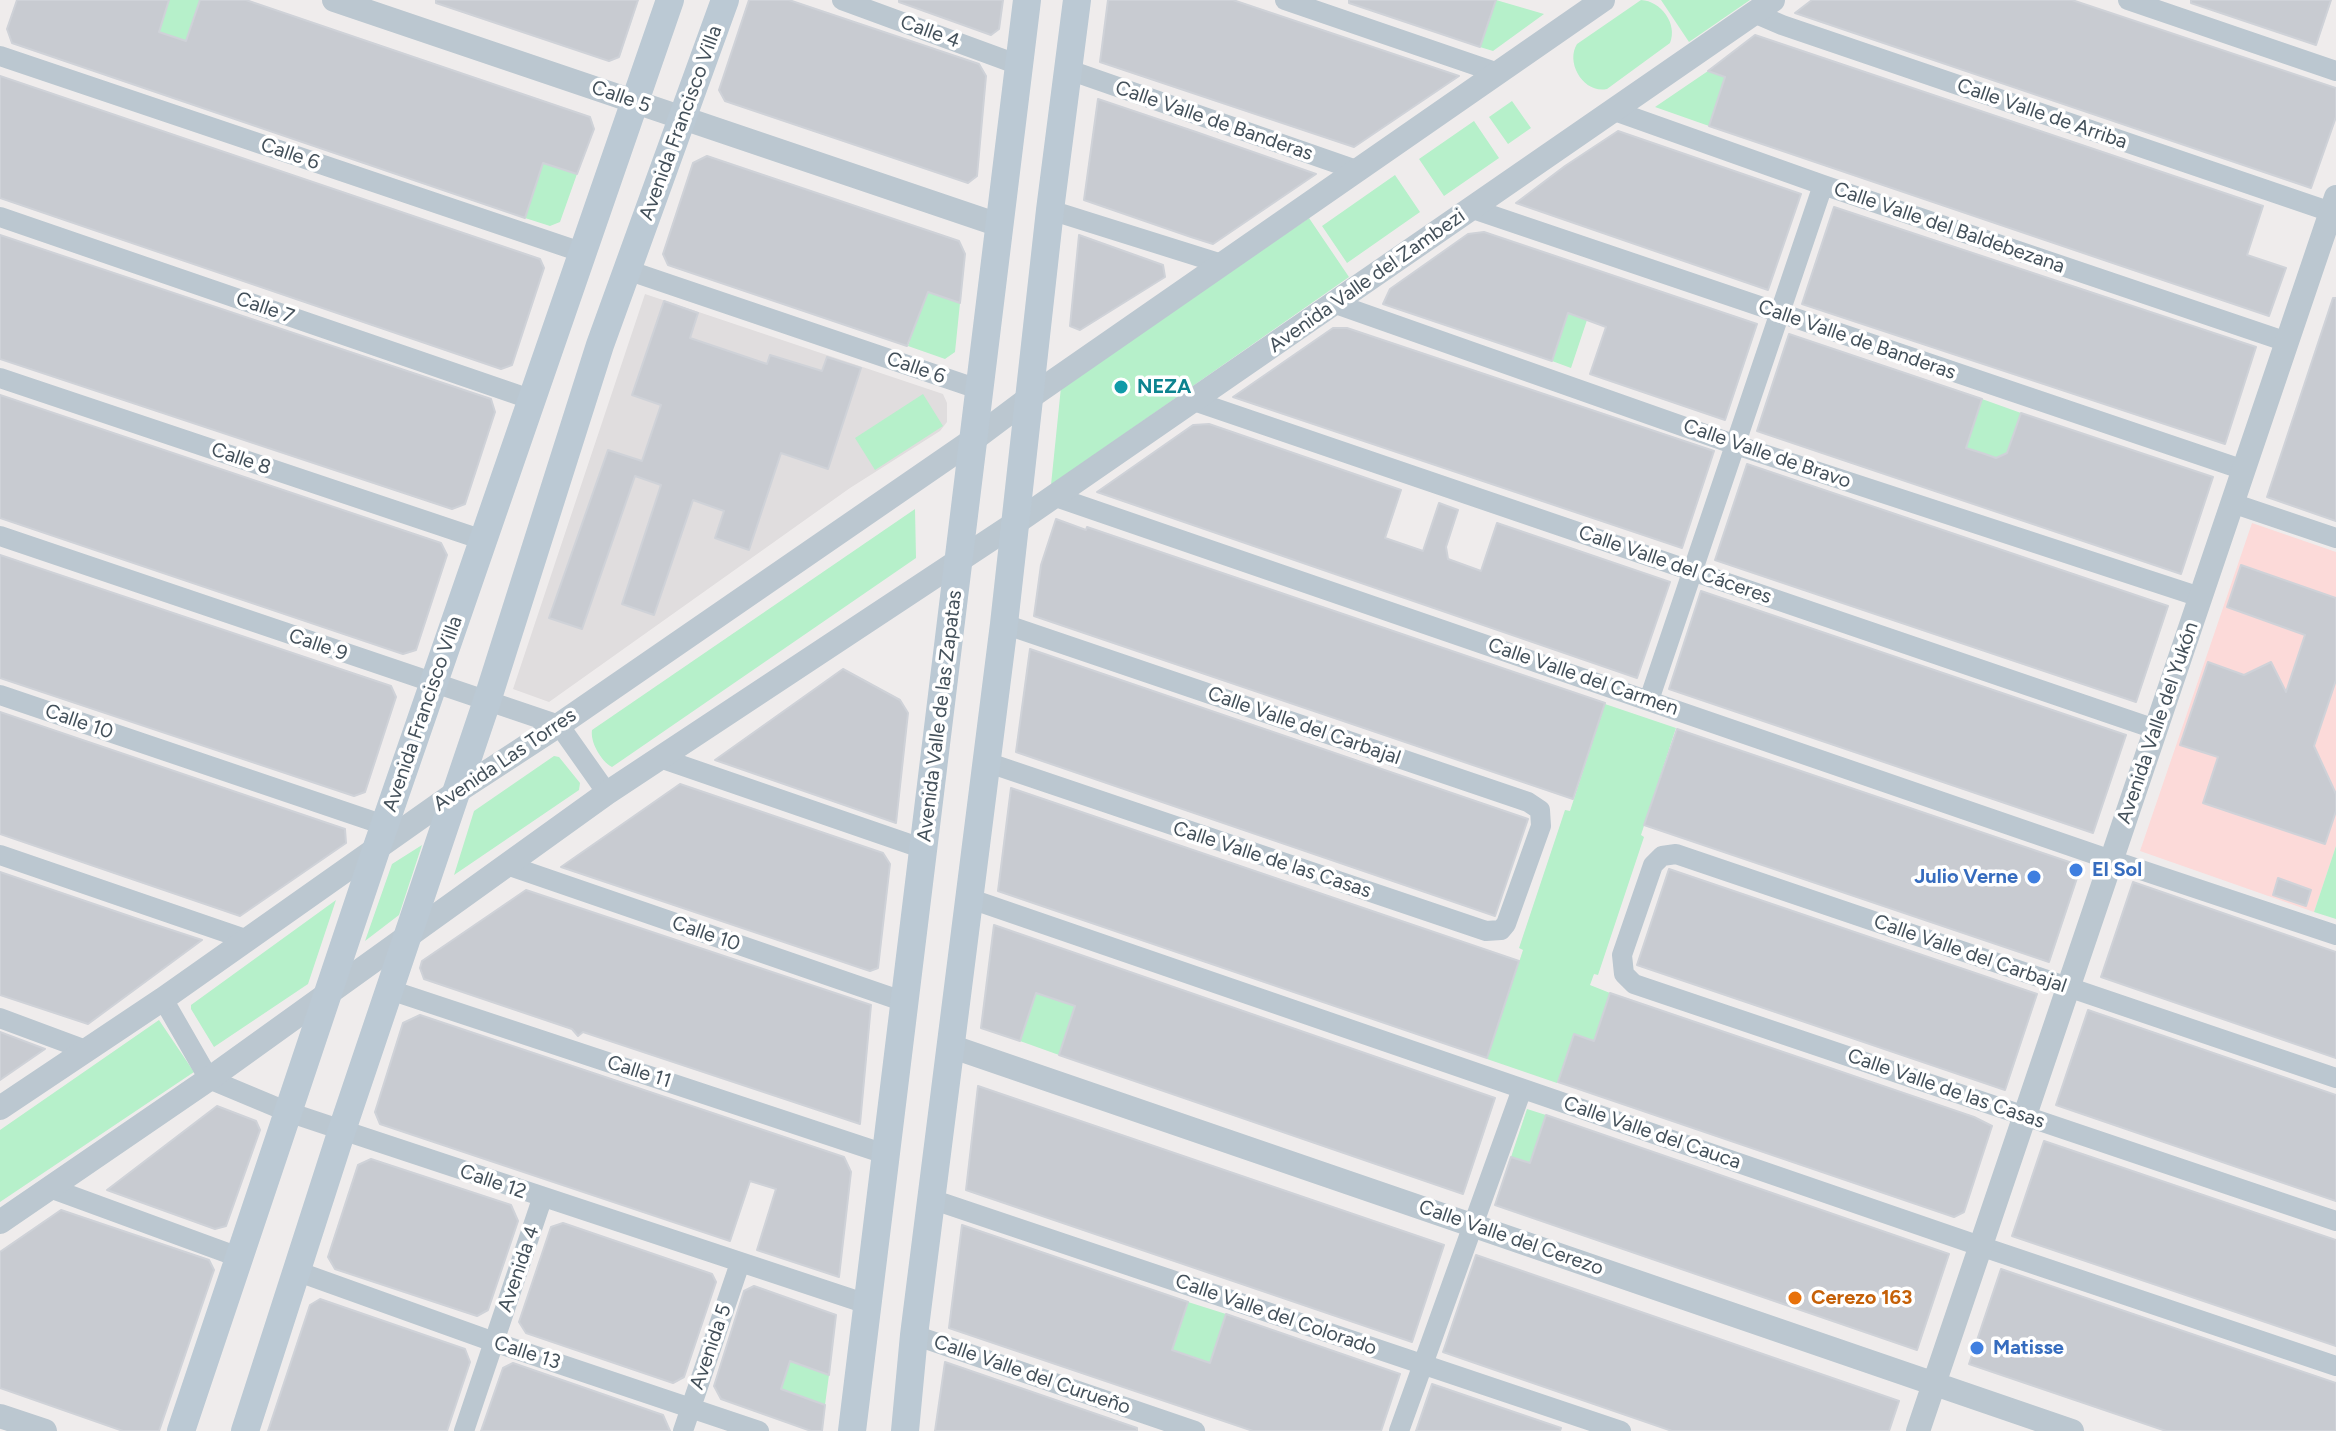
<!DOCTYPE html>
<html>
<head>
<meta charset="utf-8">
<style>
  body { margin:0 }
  canvas { display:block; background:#efecec }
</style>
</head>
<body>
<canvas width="2336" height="1431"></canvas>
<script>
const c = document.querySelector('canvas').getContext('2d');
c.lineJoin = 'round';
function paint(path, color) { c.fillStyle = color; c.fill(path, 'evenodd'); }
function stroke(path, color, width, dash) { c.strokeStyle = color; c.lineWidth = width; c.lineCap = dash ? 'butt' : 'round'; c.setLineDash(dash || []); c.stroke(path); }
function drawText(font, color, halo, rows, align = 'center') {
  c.font = font + ' Figtree,sans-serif'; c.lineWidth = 7; c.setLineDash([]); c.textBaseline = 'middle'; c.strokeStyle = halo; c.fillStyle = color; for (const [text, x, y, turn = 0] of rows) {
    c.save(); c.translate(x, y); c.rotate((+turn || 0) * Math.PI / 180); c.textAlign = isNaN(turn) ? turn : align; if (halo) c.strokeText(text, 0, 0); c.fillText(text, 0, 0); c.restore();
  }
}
const education = new Path2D(`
  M645 294 943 394 947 403V422L940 431 850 488 549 702 513 689Z`);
const medical = new Path2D(`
  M2252 523 2336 552V846L2314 912 2140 851Z`);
const green = new Path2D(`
  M169 0H200L186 41 159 32Z
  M1496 0 1544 14 1493 51 1480 47Z
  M1641 0C1661 1 1678 24 1670 43L1607 89C1584 94 1565 63 1577 44Z
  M1661 0H1750L1689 42Z
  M1708 71 1725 77 1709 126 1655 107Z
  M1512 101 1531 128 1508 144 1489 117Z
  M1474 121 1499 158 1444 196 1419 159Z
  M543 163 577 174 560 222 550 226 525 218Z
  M1395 175 1420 212 1347 263 1322 226Z
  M1309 218 1349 277 1051 485 1061 387Z
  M926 291 960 303 955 352 945 359 908 346Z
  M1568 313 1587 320 1571 368 1552 361Z
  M923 394 943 426 875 470 855 438Z
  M1982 399 2021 413 2004 461 1966 448Z
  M915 509 916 558 612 767C601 761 590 742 592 730Z
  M1605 704 1676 728 1641 835 1644 837 1598 975 1594 974 1590 985 1610 993 1594 1041 1574 1034 1557 1083 1487 1059 1523 950 1519 948 1565 810 1570 811Z
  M554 756 559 757 580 783 579 790 454 875 474 811Z
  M422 845 399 915 365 941 392 864Z
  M2336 846V919L2314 912Z
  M336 900 308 984 214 1047 191 1009V1005Z
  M1036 993 1075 1006 1059 1055 1020 1041Z
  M159 1020 194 1072 0 1202V1130Z
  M1527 1109 1546 1115 1530 1163 1511 1157Z
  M1188 1302 1226 1314 1210 1363 1191 1356 1175 1404 1156 1398Z
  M790 1361 829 1375 825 1405 781 1389Z`);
const building = new Path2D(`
  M17 0H169L159 32 186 41 200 0H246L590 117 594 129 577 174 543 163 525 218 12 43 7 29Z
  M436 0H638L619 57 609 61 436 3Z
  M749 0H789L979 64 986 76 977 176 968 183 725 101 719 90Z
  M899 0H1003L999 29 991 35 899 2Z
  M1108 0H1233L1459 76 1354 147 1100 62Z
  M1349 0H1496L1480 47 1349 3Z
  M1812 0H2072L2336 88V117L2311 188 1795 13Z
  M2191 0H2331L2316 45 2191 3Z
  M1755 35 2263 206 2247 255 2286 268 2269 316 1709 126 1725 77 1708 71Z
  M0 76 540 259 544 268 512 365 501 369 0 198Z
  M1098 99 1196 132 1316 174 1213 244 1191 237 1084 200Z
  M1618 131 1801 194 1768 290 1516 203 1565 166Z
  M707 156 959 241 965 254 960 303 928 292 907 346 668 265 663 254 693 163Z
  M1834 207 2256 347 2225 444 1802 304Z
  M1484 232 1757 324 1725 420 1590 374 1606 327 1568 313 1552 361 1383 304 1390 289 1468 234Z
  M0 235 491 399 495 412 465 504 452 509 0 359Z
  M1079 235 1163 265 1165 277 1080 330 1070 326Z
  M2333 298H2336V521L2267 497Z
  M664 301 698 313 690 338 767 364 770 355 822 371 827 357 861 368 828 469 781 453 749 550 715 538 724 511 693 500 654 615 622 604 661 485 635 476 582 629 549 618 608 450 642 461 661 405 632 395Z
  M1333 328H1347L1714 451 1682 548 1233 397Z
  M1789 334 1982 399 1966 448 1985 454 1996 458 2007 453 2021 413 2213 477 2181 574 1757 431Z
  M0 395 441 543 447 555 416 650 403 654 0 518Z
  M1209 424 1401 490 1385 538 1423 551 1439 503 1458 510 1446 547 1448 559 1481 571 1497 523 1670 582 1637 678 1097 492 1193 425Z
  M1747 464 2168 606 2136 702 1715 560Z
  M1056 519 1086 530 1087 527 1605 703 1573 799 1034 616 1041 565Z
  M0 555 391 686 396 697 365 792 354 796 0 678Z
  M2241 565 2336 598V680L2314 746 2336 794V811L2325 844 2203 803 2218 757 2180 745 2208 662 2244 675 2271 662 2286 692 2305 635 2227 607Z
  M1701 591 2126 735 2093 833 1669 689Z
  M1030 649 1528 819 1495 916 1016 752Z
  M843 669 900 700 908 713 896 823 715 760Z
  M0 712 345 829 346 843 240 916 0 834Z
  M1677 729 2081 866 2049 962 1644 825Z
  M680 784 883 853 890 864 878 968 870 971 561 867Z
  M1011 788 1519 961 1487 1058 998 891Z
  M1669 869 2037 994 2005 1090 1637 965Z
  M0 872 141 920 202 940 88 1024 0 995Z
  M2278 878 2311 890 2306 906 2273 895Z
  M2133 882 2336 952V1058L2101 977Z
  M526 890 871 1005 860 1124 583 1032 578 1036 572 1029 424 979 420 968 422 961Z
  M994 925 1495 1098 1463 1194 1059 1055 1075 1006 1036 993 1020 1041 981 1028Z
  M1610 993 1974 1117 1992 1126 1964 1212 1954 1217 1558 1082 1574 1034 1594 1041Z
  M2088 1010 2336 1095V1201L2056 1105Z
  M420 1015 844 1157 851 1172 839 1277 757 1250 776 1189 750 1181 730 1241 380 1124 375 1112 403 1023Z
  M0 1032 45 1049 0 1080Z
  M978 1086 1444 1245 1412 1342 966 1190Z
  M217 1106 256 1121 260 1130 226 1226 215 1229 107 1190Z
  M1546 1115 1949 1254 1917 1350 1495 1205 1511 1157 1530 1163Z
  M2044 1141 2336 1240V1346L2012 1236Z
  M371 1159 511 1205 518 1221 488 1310 477 1316 335 1269 328 1257 358 1165Z
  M61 1210 209 1260 214 1270 159 1431H123L0 1388V1252Z
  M563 1223 712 1274 716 1282 684 1377 673 1383 526 1333 519 1322 551 1227Z
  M962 1225 1188 1302 1172 1350 1210 1363 1226 1314 1400 1374 1381 1431H1253L949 1328Z
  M1476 1255 1899 1401 1889 1431H1672L1443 1352Z
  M2001 1269 2336 1383V1431H2166L1969 1364Z
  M754 1286 836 1315 829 1375 790 1361 781 1389 825 1405 822 1431H811L721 1399 714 1386 744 1291Z
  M320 1299 465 1349 470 1362 447 1431H268L310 1305Z
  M945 1362 1137 1428V1431H935Z
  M513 1363 663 1415 670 1431H481L503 1368Z
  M1432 1384 1561 1428 1560 1431H1416Z`);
const minor = new Path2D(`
  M842 0 1019 65
  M1285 0 1498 73
  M2128 0 2336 71
  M1754 13 1782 25 2331 212
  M0 56 581 252
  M1069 70 1359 171
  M1612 110 1823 185 2287 342
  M1470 208 2244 470
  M1050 210 1222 264
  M0 217 530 399
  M627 270 978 389
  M1336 304 1736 445 2200 597
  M0 378 483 540
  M1194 401 2155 729
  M1053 496 2111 860 2336 935
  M2232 503 2336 538
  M0 536 559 725 607 793
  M0 695 384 825
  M1649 700 1823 185
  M660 758 924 849
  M986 762 1486 931 1501 930 1506 924 1541 826 1540 810 1528 802 1004 624
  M0 855 245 939
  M507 865 905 1002
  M968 898 1980 1246 2336 1366
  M390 990 888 1155
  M163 999 209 1079 288 1112 342 1130 867 1304
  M0 1018 86 1050
  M2336 1078 1676 854 1662 856 1653 865 1622 955 1624 974 1634 984 2336 1221
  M50 1188 241 1258
  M931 1199 1621 1431
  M296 1271 494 1342 759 1431
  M914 1335 1195 1431
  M464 1431 542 1199
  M683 1431 740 1263
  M1399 1431 1522 1089`);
const tertiary = new Path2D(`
  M334 0 999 225
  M950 1046 2072 1431
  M0 1108 163 999 458 791 559 725 973 440 1029 398 1603 0
  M0 1222 209 1079 607 793 1014 524 1773 0
  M0 1416 45 1431
  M1918 1431 2336 197`);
const secondary = new Path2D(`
  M181 1431 377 847 670 0
  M245 1431 342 1130 487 701 600 345 725 0
  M852 1431 1027 0
  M905 1431 914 1335 1004 624 1050 210 1077 0`);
const markers = [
  [1121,387,8,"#0f9aa8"],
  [2076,870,8,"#3f7fe0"],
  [2034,877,8,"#3f7fe0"],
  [1795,1298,8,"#e8710a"],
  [1977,1348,8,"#3f7fe0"]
];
const streetNames = [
  ["Calle 4",930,32,20],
  ["Calle 5",621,97,19],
  ["Calle Valle de Arriba",2042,114,19],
  ["Calle Valle de Banderas",1214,121,19],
  ["Avenida Francisco Villa",681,123,-70],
  ["Calle 6",290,154,19],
  ["Calle Valle del Baldebezana",1949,228,19],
  ["Avenida Valle del Zambezi",1367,281,-35],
  ["Calle 7",265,308,19],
  ["Calle Valle de Banderas",1857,340,19],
  ["Calle 6",916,368,19],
  ["Calle Valle de Bravo",1767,454,19],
  ["Calle 8",241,459,19],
  ["Calle Valle del Cáceres",1675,565,19],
  ["Calle 9",318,645,19],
  ["Calle Valle del Carmen",1583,677,19],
  ["Avenida Francisco Villa",423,714,-71],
  ["Avenida Valle de las Zapatas",940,716,-83],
  ["Calle 10",79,722,19],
  ["Avenida Valle del Yukón",2158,723,-71],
  ["Calle Valle del Carbajal",1304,726,19],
  ["Avenida Las Torres",505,760,-34],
  ["Calle Valle de las Casas",1272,860,18],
  ["Calle 10",706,934,19],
  ["Calle Valle del Carbajal",1970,954,19],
  ["Calle 11",639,1072,18],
  ["Calle Valle de las Casas",1946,1089,19],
  ["Calle Valle del Cauca",1652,1133,19],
  ["Calle 12",493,1182,19],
  ["Calle Valle del Cerezo",1511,1238,19],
  ["Avenida 4",519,1269,-71],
  ["Calle Valle del Colorado",1276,1315,19],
  ["Avenida 5",711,1347,-71],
  ["Calle 13",527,1353,18],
  ["Calle Valle del Curueño",1032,1375,19]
];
const cultureNames = [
  ["NEZA",1137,387]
];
const shopNames = [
  ["El Sol",2092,870],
  ["Julio Verne",2018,877,"right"],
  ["Matisse",1993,1348]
];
const foodNames = [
  ["Cerezo 163",1811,1298]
];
paint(education, '#e0ddde');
paint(medical, '#fcdad9');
paint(green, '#b6f0ca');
paint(building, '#c8cbd1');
stroke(building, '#cfd2d8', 2);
stroke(minor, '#bbc7d0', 20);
stroke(tertiary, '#bbc7d0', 24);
stroke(secondary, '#bbc9d4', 28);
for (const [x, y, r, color] of markers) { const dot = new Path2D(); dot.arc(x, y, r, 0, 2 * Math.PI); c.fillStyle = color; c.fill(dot); stroke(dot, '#fff', 3); }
drawText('20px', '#43505a', '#fff', streetNames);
drawText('bold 20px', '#0d838f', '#fff', cultureNames, 'left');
drawText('bold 20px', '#366cbe', '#fff', shopNames, 'left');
drawText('bold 20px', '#c56008', '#fff', foodNames, 'left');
</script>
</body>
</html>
